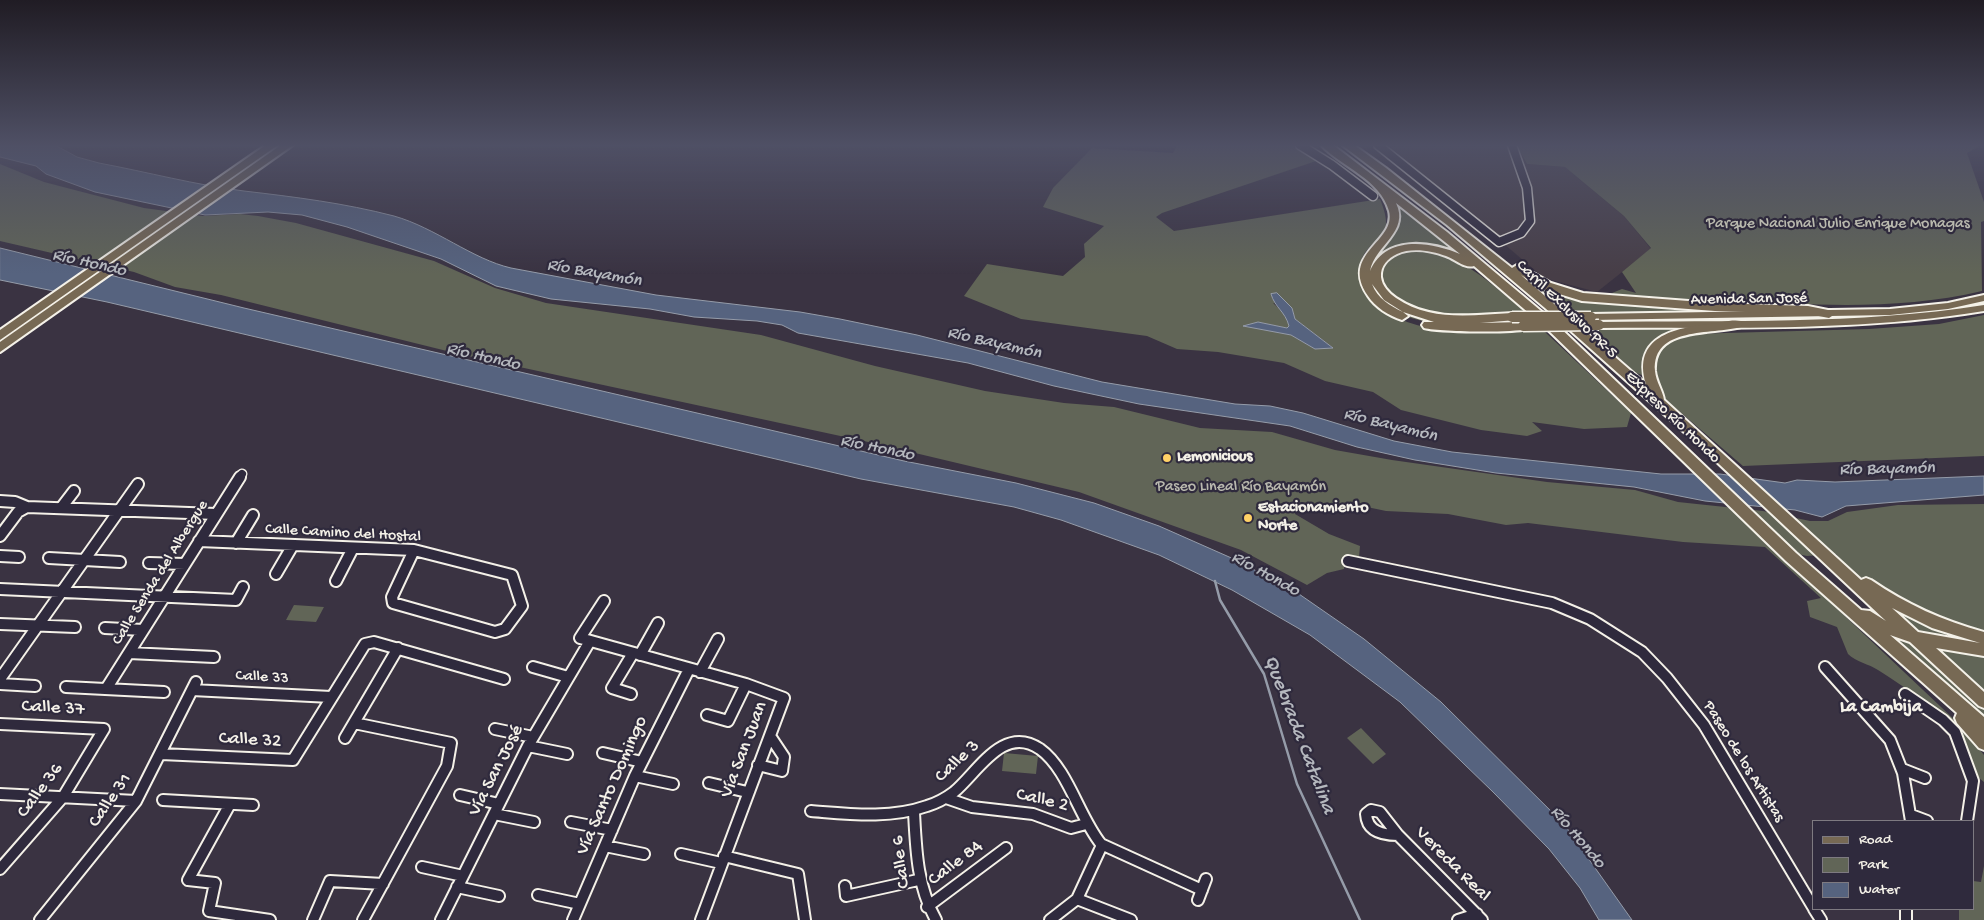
<!DOCTYPE html>
<html>
<head>
<meta charset="utf-8">
<style>
  body { margin:0 }
  #map { position:relative; width:1984px; height:920px; overflow:hidden; background:#3a3342; font-family:"Gochi Hand",sans-serif }
  canvas { display:block }
  .legend { position:absolute; left:1812px; top:820px; width:162px; height:90px; box-sizing:border-box; background:#2f2a3d; border:1px solid #7e7a81; margin:0; padding:6px 9px; list-style:none; font-size:15px; color:#f4f1e8 }
  .legend li { display:flex; align-items:center; gap:10px; height:25px }
  .legend b { width:25px; border:1px solid #7e7a81 }
</style>
</head>
<body>
<div id="map">
<canvas width="1984" height="920"></canvas>
<ul class="legend">
<li><b style="height:6px;background:#776954"></b>Road</li>
<li><b style="height:14px;background:#616557"></b>Park</li>
<li><b style="height:14px;background:#56637f"></b>Water</li>
</ul>
</div>
<script>
const c = document.querySelector('canvas').getContext('2d');
c.lineJoin = 'round';
function paint(path, color) { c.fillStyle = color; c.fill(path, 'evenodd'); }
function stroke(path, color, width, dash) { c.strokeStyle = color; c.lineWidth = width; c.lineCap = dash ? 'butt' : 'round'; c.setLineDash(dash || []); c.stroke(path); }
function drawText(font, color, halo, rows, align = 'center') {
  c.font = font + ' "Gochi Hand",sans-serif'; c.lineWidth = 4.5; c.setLineDash([]); c.textBaseline = 'middle'; c.strokeStyle = halo; c.fillStyle = color; for (const [text, x, y, turn = 0] of rows) {
    c.save(); c.translate(x, y); c.rotate((+turn || 0) * Math.PI / 180); c.textAlign = isNaN(turn) ? turn : align; if (halo) c.strokeText(text, 0, 0); c.fillText(text, 0, 0); c.restore();
  }
}
const built = new Path2D(`
  M1388 145H1517L1527 164 1565 167 1624 216 1651 249 1597 292 1544 278Z`);
const green = new Path2D(`
  M1177 145H1294L1319 160 1162 213 1156 217 1174 231 1380 199C1399 245 1368 233 1360 265 1356 279 1365 293 1376 301 1382 307 1389 314 1397 318 1442 338 1495 332 1544 331L1631 413 1627 427 1584 429 1532 422 1542 431 1527 436 1481 430 1401 410 1373 392 1325 381 1284 363 1218 352 1177 349 1147 336 1021 319 964 296 987 264 1063 276 1085 257 1084 244 1104 226 1043 207 1053 188 1092 148 1173 153ZM1273 303 1292 308 1295 319 1332 347 1315 349 1291 335 1245 326 1258 322 1287 328 1289 326 1285 314Z
  M1518 145H1981L1967 153 1984 202V221L1981 222 1982 291C1897 311 1812 305 1726 300L1727 304 1617 298 1612 293 1622 289 1636 293 1622 272 1651 248 1624 216 1565 167 1527 164 1519 150Z
  M0 164 44 182 144 208 203 216 240 214 258 216 296 223 434 261 495 288 546 303 761 335 875 366 985 391 1064 403 1114 407 1200 428 1272 432 1335 450 1392 460 1547 482 1635 490 1678 502 1763 511 1810 521H1828L1847 512 1898 505 1984 504V633C1943 622 1861 589 1836 554L1807 556 1774 549 1959 724 1984 755V782C1969 772 1972 749 1961 735 1943 713 1902 685 1878 670 1869 664 1856 662 1848 654L1837 627 1810 617 1807 601 1821 598 1765 547 1683 542 1528 523 1506 525 1448 514 1386 511 1367 507 1298 508 1295 514 1329 534 1360 546 1359 557 1347 554 1344 569 1327 573 1307 585 1241 550 1079 492 873 443 459 354 221 295 175 287 134 272 0 241Z
  M1397 207H1401L1453 250 1452 251C1425 249 1392 238 1374 264L1389 302 1453 321H1508L1515 323 1434 324 1411 318 1385 304 1369 286 1368 262 1382 243Z
  M1409 250C1463 250 1487 284 1529 313L1431 315 1410 309 1388 293 1380 276 1381 268 1386 261Z
  M1527 278 1555 291 1738 309 1739 312 1568 313Z
  M1984 315V456L1743 466 1665 399 1657 381 1656 367 1659 349 1674 338 1690 334 1869 329 1939 324Z
  M1674 328 1677 330C1652 338 1645 347 1645 373L1642 375 1636 373 1588 330Z
  M294 605 324 607 316 622 286 620Z
  M1890 607 1948 634 1984 645 1922 637Z
  M1893 635 1909 641 1984 709V724L1891 638Z
  M1930 647 1984 653V694Z
  M1361 728 1386 754 1373 764 1347 738Z
  M1004 753 1038 756 1036 774 1002 771Z
  M1984 866V920H1959V909H1973V881L1981 882Z`);
const water = new Path2D(`
  M0 145H55L77 157 99 163C147 172 196 185 244 191 295 197 344 203 394 216 436 228 472 259 511 268L656 295 800 312 840 319 917 335 1102 382 1235 404 1270 406 1303 413 1394 441 1452 452 1661 474H1720L1785 483 1797 480 1835 482 1984 476V495L1846 506 1822 517 1795 510 1705 501 1634 487 1496 473 1415 460 1357 447 1290 426 1139 404 1054 386 968 363 798 333 782 325 757 321 694 317 650 309 551 299 496 286 441 259 347 227 302 215 268 212 205 215 95 192 46 174 36 166 0 157Z
  M0 248 244 308 904 461 1016 483 1094 503 1159 526 1236 560 1299 594 1364 639 1441 702 1564 824 1632 920H1599L1580 888 1549 849 1493 792 1400 702 1310 635 1232 590 1159 555 1061 520 1014 507 861 479 107 302 0 280Z
  M1277 293 1292 308 1295 319 1333 348 1315 349 1291 335 1243 326 1258 322 1287 328 1289 326C1285 311 1275 308 1271 294Z`);
const stream = new Path2D(`
  M1215 581 1220 600 1264 674 1297 784 1360 920`);
const minorFar1 = new Path2D(`
  M1300 145 1332 165 1373 196
  M1378 145 1499 242 1521 233 1530 221 1527 188 1512 145
  M239 478 242 474`);
const minor = new Path2D(`
  M0 501 15 502 27 507 216 514
  M61 508 74 491
  M0 536 18 512 27 507
  M199 541 414 550
  M236 543 253 515
  M414 550 512 575 522 606 505 629 495 632 393 603 392 597Z
  M0 556 19 557
  M49 558 120 562
  M1348 561 1552 603 1590 619 1642 652 1667 678 1704 725 1813 907
  M149 563 185 564
  M276 574 293 545
  M336 581 353 548
  M0 589 236 600 243 587
  M604 601 580 638 746 684 784 698 701 920
  M0 624 75 627
  M105 628 143 630
  M129 653 214 657
  M640 655 658 623
  M533 667 568 677
  M1825 667 1890 740 1903 773 1911 821
  M700 672 718 639
  M0 679 138 484
  M0 684 35 686
  M66 687 164 692
  M106 689 240 477
  M192 690 331 697
  M631 694 612 688 633 653
  M1905 694 1943 720 1955 732 1973 781 1967 821
  M707 715 728 721 746 684
  M354 723 451 743 447 766 363 920
  M0 724 104 729 63 797 0 869
  M495 729 533 737
  M345 738 398 648
  M528 746 567 754
  M603 753 642 762
  M161 754 293 760 365 644 374 642 504 679
  M758 765 782 771 784 757 770 736
  M1902 769 1925 778
  M635 776 673 784
  M709 783 747 792
  M0 794 136 801
  M460 795 499 804
  M946 798 972 807 1033 814 1071 828 1086 824
  M163 800 253 805
  M230 804 188 880 215 883 209 911 270 920
  M1371 810 1380 812 1398 835C1383 835 1367 832 1366 814Z
  M811 811C850 814 890 819 927 806 937 803 946 798 954 792 978 772 1003 724 1040 749 1068 769 1079 817 1101 844L1202 890
  M914 812C916 850 917 886 936 920
  M494 814 534 822
  M1911 815 1927 821
  M571 822 612 830
  M1398 835 1482 920
  M605 846 644 854
  M681 854 721 863
  M724 856 798 874 805 920
  M422 867 463 876
  M845 886 846 896 918 880
  M457 887 499 896
  M538 895 580 904
  M1077 899 1131 920
  M1198 900 1206 879
  M927 907 1006 848
  M1814 909 1821 920
  M1906 909V920
  M40 920 136 801 196 682
  M313 920 330 881 383 884
  M441 920 528 746 590 641
  M573 920 635 776 689 669
  M1050 920 1077 899 1102 845
  M1458 920 1477 914`);
const major = new Path2D(`
  M1984 295V301L1948 309 1890 315 1591 320 1586 317 1591 314 1890 309 1948 303Z
  M1984 305V311C1857 332 1727 327 1599 328L1594 325 1599 322C1727 320 1857 325 1984 305Z`);
const highway = new Path2D(`
  M266 145H278L0 340V330Z
  M281 145H293L0 352V342Z
  M1321 145H1333L1447 232 1553 321 1796 553 1861 610 1870 611 1886 621 1703 449 1545 308 1447 225 1342 145H1354L1386 168 1512 268 1517 265 1521 266 1551 283 1583 293 1715 303 1808 306 1833 311 1835 314 1829 318 1808 314 1715 311 1582 301 1543 289 1521 275 1646 384C1632 337 1674 328 1710 324 1719 323 1732 319 1741 321L1743 324 1741 327C1712 335 1652 326 1655 371 1656 382 1663 391 1664 400L1861 580 1866 578 1871 580C1906 604 1943 621 1984 632V656L1936 648 1984 692V708L1979 706 1910 642 1890 635 1984 717V750L1979 748 1957 723 1955 718 1957 713 1786 561 1545 327 1474 266C1465 269 1455 259 1446 256 1432 251 1412 247 1397 254 1388 258 1380 266 1381 277 1382 286 1389 293 1396 298 1431 322 1472 315 1512 313L1518 317 1516 320 1480 323 1523 322 1529 326 1527 329C1511 333 1440 332 1424 328L1422 325 1424 322H1434L1403 312 1408 316 1402 320C1389 316 1375 307 1368 296 1339 253 1397 242 1389 211 1380 179 1343 168 1321 145ZM1396 203 1460 254C1430 241 1385 235 1370 271 1375 245 1410 232 1396 203ZM1372 284 1384 300 1403 312C1390 306 1377 298 1372 284ZM1892 608 1932 628 1980 643 1918 632Z`);
const majorBridge = new Path2D(`
  M1512 317H1591
  M1523 326 1599 325`);
const markers = [
  [1167,458,5,"#ffd166"],
  [1248,518,5,"#ffd166"]
];
const parkNames = [
  ["Parque Nacional Julio Enrique Monagas",1838,225],
  ["Paseo Lineal Río Bayamón",1241,488]
];
const streetNames = [
  ["Avenida San José",1749,300,-1],
  ["Carril Exclusivo PR-5",1566,310,44],
  ["Expreso Río Hondo",1672,418,44],
  ["Calle Camino del Hostal",343,534,3],
  ["Calle Senda del Albergue",161,573,-58],
  ["Calle 33",262,678,3],
  ["Paseo de los Artistas",1743,762,58]
];
const poiNames = [
  ["Lemonicious",1177,458],
  ["Estacionamiento",1258,509],
  ["Norte",1258,527]
];
const waterNames = [
  ["Río Hondo",89,264,13],
  ["Río Bayamón",594,274,10],
  ["Río Bayamón",994,344,13],
  ["Río Hondo",483,358,13],
  ["Río Bayamón",1390,426,14],
  ["Río Hondo",877,449,12],
  ["Río Bayamón",1887,470,-1],
  ["Río Hondo",1265,575,29],
  ["Río Hondo",1577,838,50]
];
const neighbourhoodNames = [
  ["La Cambija",1881,708]
];
const nearStreetnames = [
  ["Calle 37",53,709,3],
  ["Calle 32",250,741,3],
  ["Vía San Juan",745,750,-69],
  ["Calle 3",958,762,-43],
  ["Vía San José",497,771,-63],
  ["Vía Santo Domingo",613,786,-66],
  ["Calle 36",41,791,-53],
  ["Calle 31",111,801,-55],
  ["Calle 2",1042,801,13],
  ["Calle 6",902,862,-97],
  ["Calle 84",956,864,-37],
  ["Vereda Real",1452,865,45]
];
const nearWaternames = [
  ["Quebrada Catalina",1298,735,69]
];
paint(built, '#473e47');
paint(green, '#616557');
paint(water, '#56637f');
stroke(water, '#959ca9', 1);
stroke(stream, '#959ca9', 2.5);
stroke(minorFar1, '#f4f1e8', 11);
stroke(minor, '#f4f1e8', 14);
stroke(major, '#f4f1e8', 4);
stroke(highway, '#f4f1e8', 4);
stroke(minorFar1, '#2f2a3d', 8);
stroke(minor, '#2f2a3d', 10);
paint(major, '#776954');
paint(highway, '#776954');
stroke(majorBridge, '#f4f1e8', 13, []);
stroke(majorBridge, '#776954', 10);
const sky = c.createLinearGradient(0, 0, 0, 274);
sky.addColorStop(0, '#201c24');
sky.addColorStop(0.53, '#4f5065');
sky.addColorStop(1, '#4f506500');
c.fillStyle = sky;
c.fillRect(0, 0, 1984, 274);
for (const [x, y, r, color] of markers) { const dot = new Path2D(); dot.arc(x, y, r, 0, 2 * Math.PI); c.fillStyle = color; c.fill(dot); stroke(dot, '#2f2a3d', 2); }
drawText('16px', '#b9b9ae', '#2f2a3d', parkNames);
drawText('16px', '#f4f1e8', '#2f2a3d', streetNames);
drawText('bold 16px', '#f4f1e8', '#2f2a3d', poiNames, 'left');
drawText('italic 18px', '#b5b8be', '#2f2a3d', waterNames);
drawText('bold 18px', '#f4f1e8', '#2f2a3d', neighbourhoodNames);
drawText('19px', '#f4f1e8', '#2f2a3d', nearStreetnames);
drawText('italic 21px', '#b5b8be', '#2f2a3d', nearWaternames);
</script>
</body>
</html>
